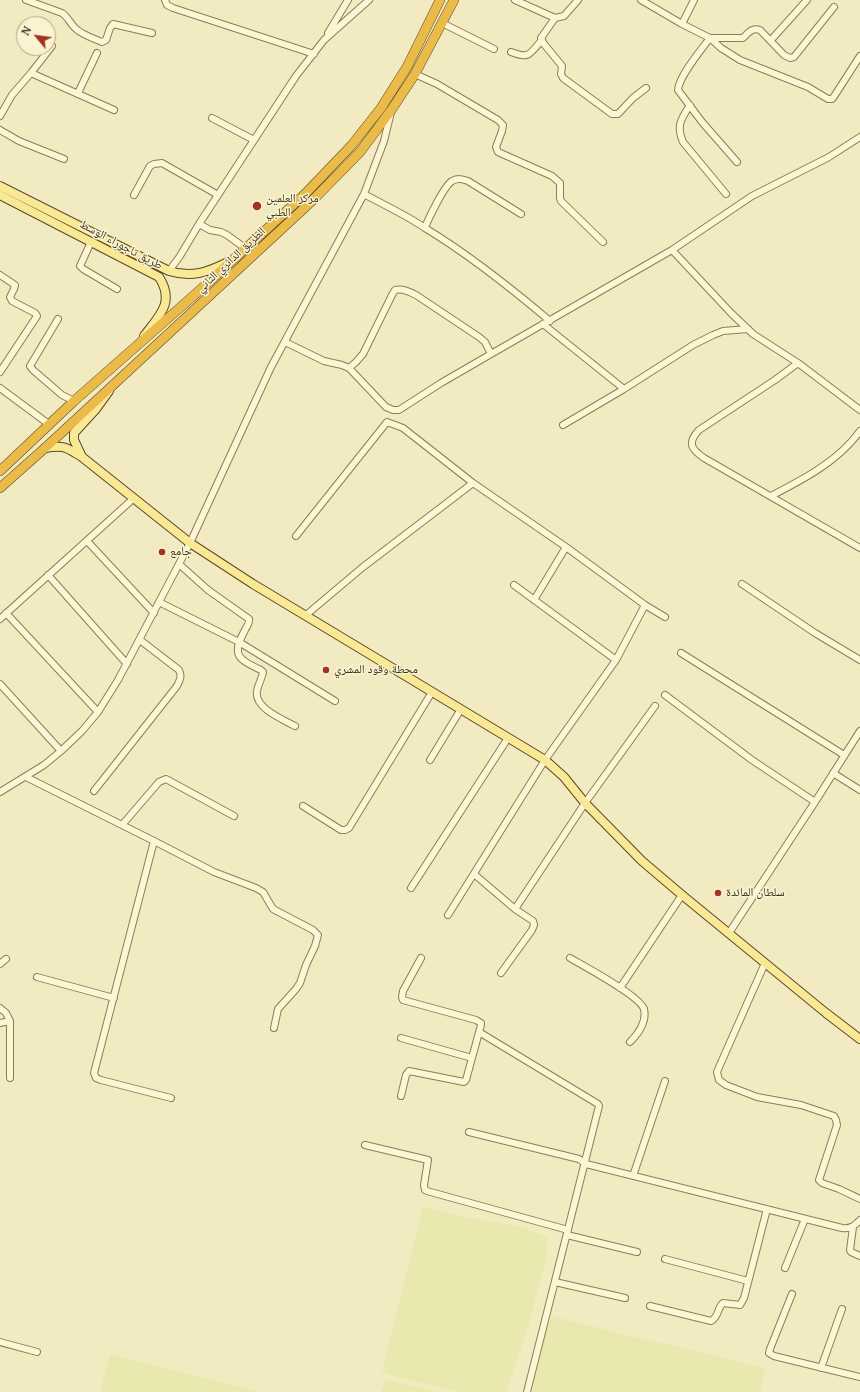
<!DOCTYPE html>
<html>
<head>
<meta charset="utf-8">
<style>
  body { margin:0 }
  #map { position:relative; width:860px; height:1392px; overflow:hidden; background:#f2ebc1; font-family:"PT Serif",serif }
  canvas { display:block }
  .north { position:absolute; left:16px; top:16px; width:40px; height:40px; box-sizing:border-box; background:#f9f3d2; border:1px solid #ada589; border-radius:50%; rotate:299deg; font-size:11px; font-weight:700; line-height:16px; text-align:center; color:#3c311c }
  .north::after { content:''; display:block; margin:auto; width:14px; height:18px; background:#a43220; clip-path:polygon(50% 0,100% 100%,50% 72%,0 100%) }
</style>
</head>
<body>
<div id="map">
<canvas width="860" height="1392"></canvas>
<div class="north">N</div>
</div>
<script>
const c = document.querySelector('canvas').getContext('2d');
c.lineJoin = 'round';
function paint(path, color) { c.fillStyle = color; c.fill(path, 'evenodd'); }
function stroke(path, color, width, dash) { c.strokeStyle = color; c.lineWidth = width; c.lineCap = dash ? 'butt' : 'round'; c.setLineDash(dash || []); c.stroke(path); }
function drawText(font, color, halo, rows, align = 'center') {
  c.font = font + ' "PT Serif","Noto Naskh Arabic",serif'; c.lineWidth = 3; c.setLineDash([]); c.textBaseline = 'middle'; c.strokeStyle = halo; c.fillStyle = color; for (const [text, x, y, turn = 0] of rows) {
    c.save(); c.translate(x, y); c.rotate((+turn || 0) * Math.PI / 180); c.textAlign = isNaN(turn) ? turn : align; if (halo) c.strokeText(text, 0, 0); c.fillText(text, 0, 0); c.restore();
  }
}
const farmland = new Path2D(`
  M423 1206 464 1217 523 1227 547 1237 546 1258 528 1328 506 1392H461L399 1378 382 1371Z
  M552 1316 630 1336 706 1353 765 1369 760 1392H532L544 1339Z
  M110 1354 262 1392H100Z
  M386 1380 442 1392H381Z`);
const minor = new Path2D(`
  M26 0 62 13C68 17 70 23 75 28 82 35 93 38 102 42L106 40 110 28 113 24 152 33
  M165 0 167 5 173 8 314 54
  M515 0 555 18 564 16 578 0
  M641 0 682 24 710 38H743C748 33 752 27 760 30L784 55 790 58 794 57 834 7
  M555 18 541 38 544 44 562 66 561 74 563 78 612 114H618L633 98 646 88
  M442 23 494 49
  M682 24 694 0
  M328 33 348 0
  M771 40 807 0
  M511 52C529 59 529 55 541 41
  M31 73 114 110
  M415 74 437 84 498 120 503 125 502 131 496 147 498 152 552 176 560 183V198L561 201 603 242
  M78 93 97 53
  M690 105C681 119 676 126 683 142L726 194
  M0 116 12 95 31 73 52 46
  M212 118 254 140
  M0 130 19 141 64 159
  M737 162 702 122 678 90C679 76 701 50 710 38L721 48 740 60 808 87 828 99H832L835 95 860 56
  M364 194C384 205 406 215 425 228 468 254 511 288 550 321
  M134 195 150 166 154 164 162 163 218 195
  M199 224 210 230 221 232 227 235 245 248
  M425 227C429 218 444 186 452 181 458 178 462 179 468 181L521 214
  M91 242 80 266 83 269 117 289
  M672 250 731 313 753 334 798 363 860 410
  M169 271 180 256 199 224 296 76 324 40 369 0
  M0 275 15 285 14 289 10 297 12 301 35 313 37 316 0 372
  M58 319 30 366 33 370 62 395 74 401
  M543 324 624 389 693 345 713 335 723 331 748 329
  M285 342 324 361 342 365 349 368 386 407 393 410H399L441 383 491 354 672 250 752 196 829 157 860 137
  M798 363 775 380 699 430C687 443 691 449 704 458L860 548
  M349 368 356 362 363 354 392 295 395 290C402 288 410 292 416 295L479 337 485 342 491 354
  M0 388 50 425
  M563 425 624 389
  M771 496C802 480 839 461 860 431
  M296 536 387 422 403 428 473 483 566 547 645 605 665 617
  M87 541 154 613
  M179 564 208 590 249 619C250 623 247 626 245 630 231 656 238 659 261 670L263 672C262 679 258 684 257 691 254 708 282 719 295 726
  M48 575 127 664
  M742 584 815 633 860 660
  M534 600 566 547
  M159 602 239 642 335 701
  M6 613 98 712
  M306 615 363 567 473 483
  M0 619 134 498
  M681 653 844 755
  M616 660 645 605
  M0 684 61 751
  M665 695 752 760 815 802
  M430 760 461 709
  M833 773 860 790
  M26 777 154 841 94 1073 96 1078 101 1080 171 1098
  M94 791 177 686C180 680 182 676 179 670L140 640
  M0 792 44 765 61 751 82 731 98 712 118 680 190 543 271 367 364 194 384 141 391 112
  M303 806 341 830H345L349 828 432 692
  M122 825 159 782 166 779 234 816
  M154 841 214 872 256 888 263 892 273 909 313 930 318 935 315 946 306 965 300 983 296 989 278 1009 274 1028
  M474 874 515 909 533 921 534 925 532 930 501 973
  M411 888 508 738
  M515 909 585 803 655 706
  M448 915 545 760 616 660 514 585
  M729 933 815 802 860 731
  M570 958C584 966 640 996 644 1009 647 1022 638 1034 630 1042
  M765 963 720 1065 717 1072 719 1080 726 1085 757 1097 801 1105 834 1116 836 1120 837 1125 819 1180 822 1183 839 1189 860 1199
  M0 964 6 959
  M37 977 114 998
  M620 988 682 895
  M0 1008 6 1013 10 1021V1078
  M0 1023 10 1021
  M479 1032 598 1104 599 1106 527 1392
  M401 1038 472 1058
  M401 1096 406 1075 409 1071 464 1082 466 1080 481 1025V1023L476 1020 403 1000 402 997 403 991 421 958
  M469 1132 579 1159 586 1164 842 1228C851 1229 854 1226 860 1220
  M365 1145 428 1160 424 1185 425 1190 427 1191 568 1230
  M633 1176 665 1081
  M853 1227 850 1250 851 1252 860 1256
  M567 1235 637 1252
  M665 1259 748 1281
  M785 1268 805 1219
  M555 1282 625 1298
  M792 1294 770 1349 769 1353 774 1356 860 1377
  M650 1306 711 1321C719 1317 717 1308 723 1303L740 1305 744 1298 767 1209
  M0 1342 37 1352
  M821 1368 842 1309`);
const major = new Path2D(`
  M0 186 169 271C192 278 208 272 228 262
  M0 195 159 277C175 302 160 315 144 336
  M45 448C65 445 65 447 82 457L190 543 253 584 351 643 545 760 564 777 585 803 642 861 682 895 826 1013 860 1039
  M82 457 74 440V433L96 409 109 391`);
const highway = new Path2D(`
  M0 471 74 401 200 290 305 194 351 146 381 108 407 67 440 0
  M0 488 45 448 313 200 360 152 392 109 415 74 454 0`);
const markers = [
  [257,206,5,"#a43220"],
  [162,552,4,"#a43220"],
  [326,670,4,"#a43220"],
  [718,893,4,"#a43220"]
];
const poiNames = [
  ["مركز العلمين",266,199],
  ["الطبي",266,213],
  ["جامع",170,552],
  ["محطة وقود المشري",334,670],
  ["سلطان المائدة",726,893]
];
const streetNames = [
  ["طريق تاجوراء الوسط",121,245,28],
  ["الطريق الدائري الثاني",231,260,-43]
];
paint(farmland, '#e9e8ae');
stroke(minor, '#8e7c56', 8);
stroke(major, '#5b492b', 10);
stroke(highway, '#5b492b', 10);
stroke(minor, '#fcf6d5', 6);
stroke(major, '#f9e995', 8);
stroke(highway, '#eabb49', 9);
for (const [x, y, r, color] of markers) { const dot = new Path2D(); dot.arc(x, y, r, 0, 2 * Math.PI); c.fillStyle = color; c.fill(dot); stroke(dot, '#f9f3d2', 1.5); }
drawText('12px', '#3c311c', '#f9f3d2', poiNames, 'left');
drawText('12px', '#3c311c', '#f9f3d2', streetNames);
</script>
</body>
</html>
